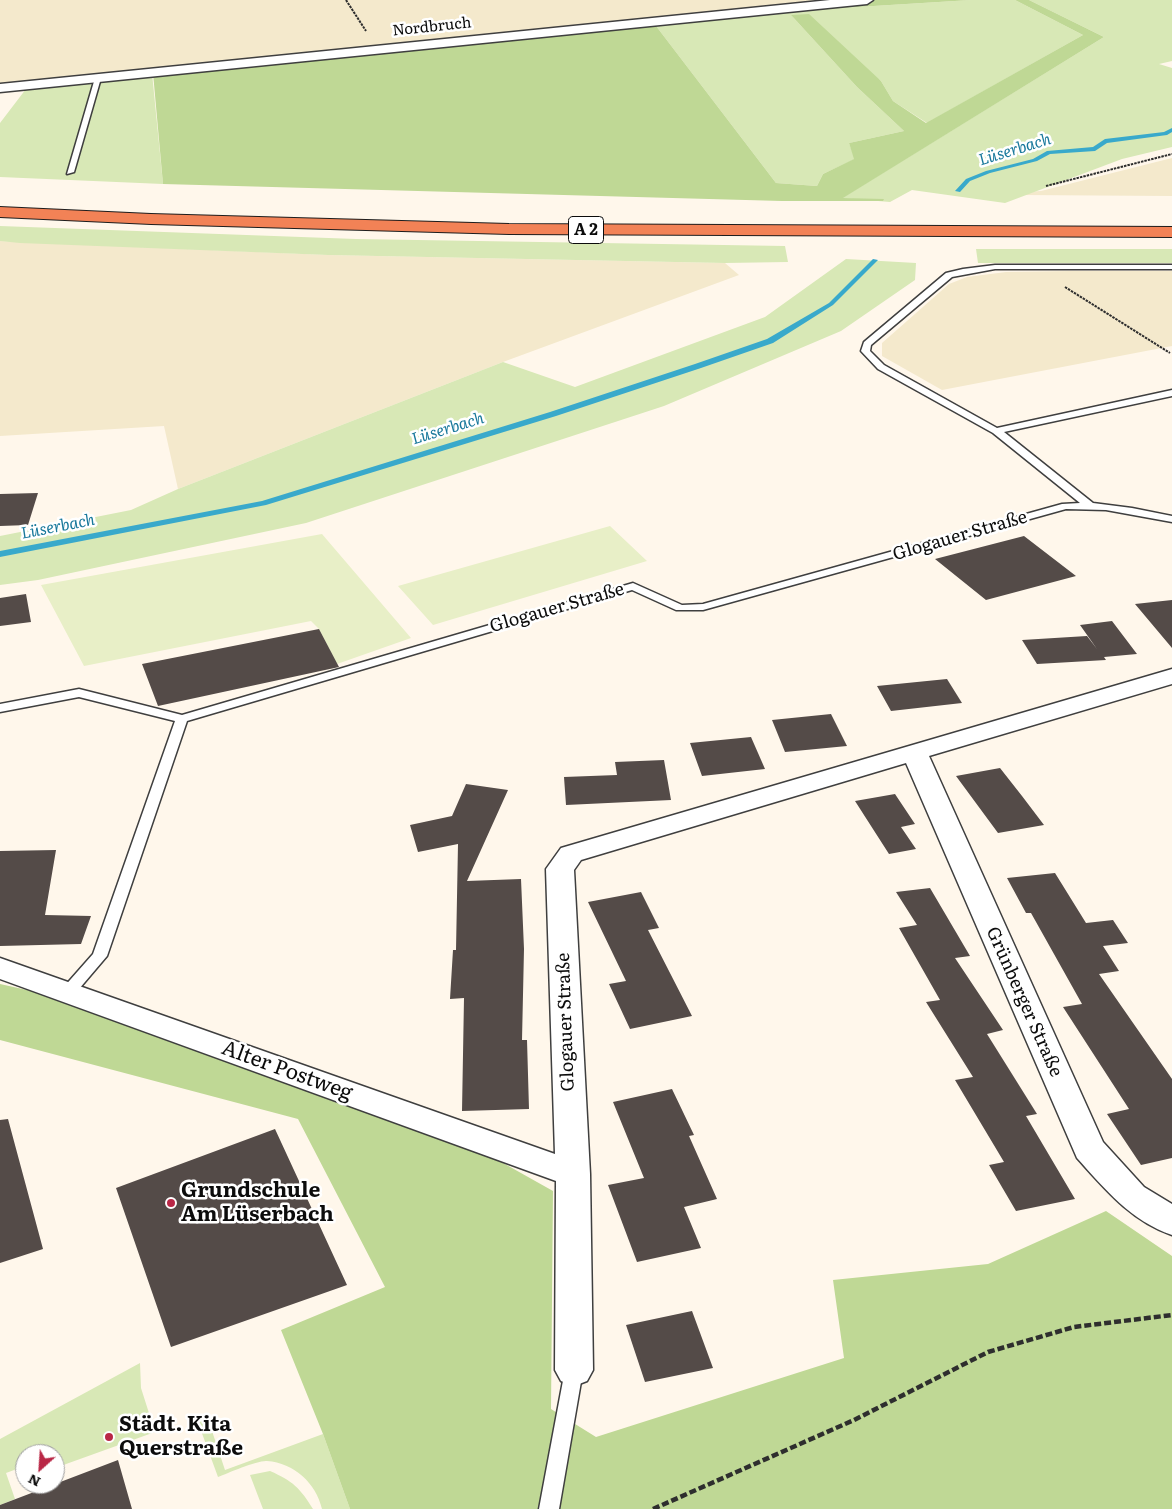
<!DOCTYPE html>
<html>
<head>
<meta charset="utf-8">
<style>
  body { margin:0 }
  #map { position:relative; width:1172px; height:1509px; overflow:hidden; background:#fff7eb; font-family:Literata,serif }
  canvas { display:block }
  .north { position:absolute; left:15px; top:1444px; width:50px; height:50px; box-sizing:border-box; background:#fff; border:1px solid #9e9e9e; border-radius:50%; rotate:206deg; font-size:14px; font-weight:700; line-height:20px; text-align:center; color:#0c0c0c }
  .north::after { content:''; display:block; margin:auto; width:18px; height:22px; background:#b92746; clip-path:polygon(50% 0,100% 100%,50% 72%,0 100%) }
</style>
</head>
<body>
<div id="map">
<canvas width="1172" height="1509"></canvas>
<div class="north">N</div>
</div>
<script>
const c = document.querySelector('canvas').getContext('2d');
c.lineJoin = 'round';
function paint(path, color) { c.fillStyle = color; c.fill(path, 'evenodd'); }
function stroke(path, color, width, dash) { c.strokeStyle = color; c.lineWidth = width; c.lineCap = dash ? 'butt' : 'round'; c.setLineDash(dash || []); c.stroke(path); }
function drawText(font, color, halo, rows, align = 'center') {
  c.font = font + ' Literata,serif'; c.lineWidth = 5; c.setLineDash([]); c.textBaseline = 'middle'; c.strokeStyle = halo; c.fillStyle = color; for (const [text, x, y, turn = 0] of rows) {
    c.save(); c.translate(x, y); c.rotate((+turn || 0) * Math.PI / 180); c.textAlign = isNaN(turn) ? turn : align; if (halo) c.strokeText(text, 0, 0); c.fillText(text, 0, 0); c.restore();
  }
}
const farmland = new Path2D(`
  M0 0H867L0 88Z
  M1172 158V196L1020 195 1022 192 1041 191Z
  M0 241 328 255 725 263 739 275 503 362 178 489 164 426 0 436Z
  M1071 271H1172V346L942 390 882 356V343L949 284 967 277 1006 272Z`);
const green = new Path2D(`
  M971 0H1015L1083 35 927 123 893 101 881 81 791 15 857 87 904 131 849 143 855 159 823 174 817 186 776 183 653 22 761 11 767 15 841 8Z
  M1029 0H1172V61L1159 64 1172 68V147L1122 159 1005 203 912 190 890 202 842 198 1104 37Z
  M152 73 163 184 0 177V123L29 85Z
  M0 226 356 239 785 246 788 262 725 263 328 255 20 243 0 241Z
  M976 249H1172V263H978Z
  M846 259 916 263 915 280 841 331 664 406 306 523 38 580 0 585V536L131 510 178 489 503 362 575 387 765 317Z
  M140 1363 141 1388 155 1432 55 1468V1454H25V1466L6 1473 15 1499 0 1505V1439Z
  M206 1413 225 1470 323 1434 350 1509H322C316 1483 294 1463 267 1461 258 1460 228 1473 218 1477L196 1417Z
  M270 1471C293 1481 300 1488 313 1509H263L250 1475Z`);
const forest = new Path2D(`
  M866 0H971L841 8 766 15 761 11Z
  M1015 0H1029L1104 37 843 198 884 199 883 201H782L163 184 153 73 653 22 776 183 817 186 823 174 854 159 849 143 904 131 857 87 791 15 809 14 881 81 893 101 926 123 1083 35Z
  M0 984 45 994 496 1159 553 1191 551 1409 596 1437 844 1358 833 1280 988 1264 1106 1211 1172 1256V1509H350L323 1434 281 1330 385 1287 298 1119 0 1040Z`);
const pitch = new Path2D(`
  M610 526 647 561 433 625 398 586Z
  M322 534 411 638 337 664 319 629 311 621 84 666 41 585Z`);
const stream = new Path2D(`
  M1172 128V132L1167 135 1107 143 1095 151 1050 154 1037 161 990 173 970 181 960 192 955 191 966 179 986 171 1033 159 1047 151 1093 147 1105 139 1164 132Z
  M873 259 878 260 833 305 773 343 701 368 556 416 266 505 0 557V551L262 501 550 412 695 364 767 339 829 303Z`);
const building = new Path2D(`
  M38 493 28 525 0 526V494Z
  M1024 536 1076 576 986 600 935 559Z
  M26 594 31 622 0 626V598Z
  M1172 600V648L1135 604Z
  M1112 621 1137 654 1104 657 1106 660 1037 664 1022 640 1087 636 1097 649 1080 625Z
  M319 629 339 667 158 706 142 664Z
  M947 679 962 703 891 711 877 686Z
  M831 714 847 746 785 752 772 720Z
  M751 737 765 769 702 776 690 743Z
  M664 760 671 800 566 805 564 777 617 775 615 762Z
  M1000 768 1022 796 1044 825 998 833 956 776Z
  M466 784 508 790 467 881 521 879 524 949 522 1040H527L529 1109 462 1111 464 998 450 999 453 950H456L458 844 418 852 410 825 452 816Z
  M895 794 915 824 901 827 916 849 889 854 855 801Z
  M56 850 45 915 91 916 81 944 0 946V851Z
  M1055 873 1086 923 1113 920 1128 943 1103 946 1119 971 1099 974 1172 1079V1158L1141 1165 1107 1114 1129 1109 1063 1007 1082 1004 1031 913H1026L1007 878Z
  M930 888 970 956 955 958 1003 1030 987 1034 1037 1114 1026 1116 1075 1199 1016 1211 989 1165 1004 1162 955 1080 973 1077 926 1002 940 1000 899 928 917 925 896 892Z
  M641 892 659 928 648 930 692 1016 630 1029 609 984 626 981 588 902Z
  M672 1089 694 1135 689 1136 717 1199 684 1207 701 1248 637 1262 608 1185 644 1178 613 1102Z
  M8 1119 43 1249 0 1263V1120Z
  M275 1129 347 1285 171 1347 116 1188Z
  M692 1311 713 1368 645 1382 626 1325Z
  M118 1460 132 1509H0V1505Z`);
const pathFar1 = new Path2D(`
  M346 0 366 31
  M1046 186 1172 154
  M1065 287 1170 353`);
const path = new Path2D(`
  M653 1509 854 1420 988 1352 1074 1327 1172 1315`);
const service = new Path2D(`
  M98 76 101 78 74 172 67 174 95 78Z
  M995 265H1172V269H995L952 277 871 345 870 351 884 365 997 428 1172 390V396L1004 432 1093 503 1132 508 1172 516V522L1106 510 1066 509 703 610H676L632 590 187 721 107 956 73 996H63L61 992 63 988 93 954 175 721 79 697 0 712V704L79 689 182 715 633 583 682 605 703 604 1062 504 1080 503 993 433 878 369 861 351 864 342 946 273 963 269Z
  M574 1362 580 1365 583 1370 559 1509H539L565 1370 568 1365Z`);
const minor = new Path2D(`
  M830 0H873L867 4 0 92V84Z
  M1172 669V684L929 756 1103 1142 1144 1187 1172 1204V1235C1131 1221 1105 1189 1077 1158L906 763 581 860 574 870 590 1174 593 1370 587 1381 574 1386 561 1381 555 1370 556 1181 0 979V958L555 1154 546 869 561 848Z`);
const motorway = new Path2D(`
  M0 207 151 214 509 224 1172 227V237L509 234 151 224 0 217Z`);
const markers = [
  [171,1203,5,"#b92746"],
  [109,1437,5,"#b92746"]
];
const farStreetnames = [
  ["Nordbruch",432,27,-6]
];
const farWaternames = [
  ["Lüserbach",1015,150,-17],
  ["Lüserbach",448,429,-17],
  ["Lüserbach",58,527,-11]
];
const shields = [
  [586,230,35]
];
const shieldNames = [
  ["A 2",586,230]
];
const streetNames = [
  ["Glogauer Straße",960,536,-16],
  ["Glogauer Straße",557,608,-16],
  ["Grünberger Straße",1024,1002,66],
  ["Glogauer Straße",566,1022,-92]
];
const nearStreetnames = [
  ["Alter Postweg",287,1071,20]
];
const nearPoinames = [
  ["Grundschule",181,1191],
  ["Am Lüserbach",181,1215],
  ["Städt. Kita",119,1425],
  ["Querstraße",119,1449]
];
paint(farmland, '#f4e9cc');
paint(green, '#d8e8b6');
paint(forest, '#bfd895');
paint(pitch, '#e8efc7');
paint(stream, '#39a9cb');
paint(building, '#544b48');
stroke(service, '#3f3f3f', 3);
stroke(minor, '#3f3f3f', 3);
stroke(motorway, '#1d1d1d', 2);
stroke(pathFar1, '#2e2e2e', 2, [2.5, 1]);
stroke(path, '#2e2e2e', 4.5, [7, 3]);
paint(service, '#fff');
paint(minor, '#fff');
paint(motorway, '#f28256');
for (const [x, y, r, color] of markers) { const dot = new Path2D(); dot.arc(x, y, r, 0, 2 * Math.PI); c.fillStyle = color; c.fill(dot); stroke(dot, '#fff', 2); }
drawText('15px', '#0c0c0c', '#fff', farStreetnames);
drawText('italic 16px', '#18789b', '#fff', farWaternames);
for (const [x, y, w] of shields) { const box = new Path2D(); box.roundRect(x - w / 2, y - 13.5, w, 27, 4); c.fillStyle = '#fff'; c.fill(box); stroke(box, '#0c0c0c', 1); }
drawText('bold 16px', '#0c0c0c', null, shieldNames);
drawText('18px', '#0c0c0c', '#fff', streetNames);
drawText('21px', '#0c0c0c', '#fff', nearStreetnames);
drawText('bold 21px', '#0c0c0c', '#fff', nearPoinames, 'left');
</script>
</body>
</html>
